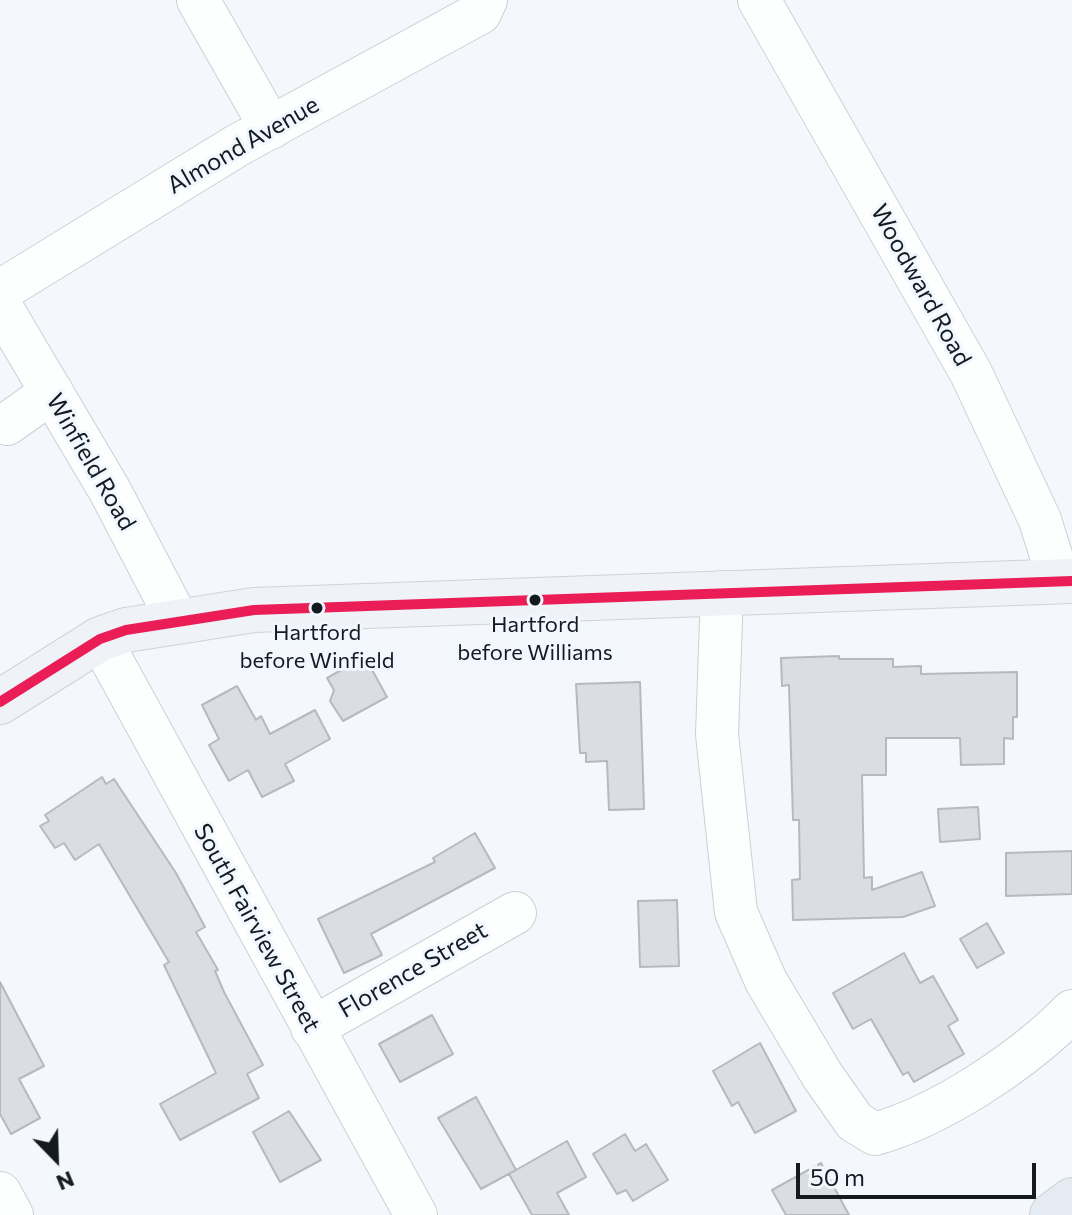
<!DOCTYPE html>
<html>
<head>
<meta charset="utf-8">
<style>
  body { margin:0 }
  #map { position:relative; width:1072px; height:1215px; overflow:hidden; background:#f4f7fb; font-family:Commissioner,sans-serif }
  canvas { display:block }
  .north { position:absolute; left:16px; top:1119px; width:80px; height:80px; -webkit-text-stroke:6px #f1f7fe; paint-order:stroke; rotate:157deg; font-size:22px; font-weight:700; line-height:32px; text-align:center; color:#151a20 }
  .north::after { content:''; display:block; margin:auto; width:28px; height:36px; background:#151a20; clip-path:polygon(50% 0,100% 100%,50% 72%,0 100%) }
  .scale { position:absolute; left:796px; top:1163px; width:240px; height:36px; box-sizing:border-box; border:4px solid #151a20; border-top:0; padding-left:10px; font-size:24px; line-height:28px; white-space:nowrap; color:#151a20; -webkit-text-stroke:6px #f1f7fe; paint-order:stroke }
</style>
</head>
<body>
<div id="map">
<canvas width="1072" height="1215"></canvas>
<div class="north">N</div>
<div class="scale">50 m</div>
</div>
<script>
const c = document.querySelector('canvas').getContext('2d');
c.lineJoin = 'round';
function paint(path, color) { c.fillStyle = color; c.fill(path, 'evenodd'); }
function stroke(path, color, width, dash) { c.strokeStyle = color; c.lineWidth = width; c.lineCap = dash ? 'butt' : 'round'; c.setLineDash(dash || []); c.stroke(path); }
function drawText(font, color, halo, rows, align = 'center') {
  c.font = font + ' Commissioner,sans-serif'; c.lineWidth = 6; c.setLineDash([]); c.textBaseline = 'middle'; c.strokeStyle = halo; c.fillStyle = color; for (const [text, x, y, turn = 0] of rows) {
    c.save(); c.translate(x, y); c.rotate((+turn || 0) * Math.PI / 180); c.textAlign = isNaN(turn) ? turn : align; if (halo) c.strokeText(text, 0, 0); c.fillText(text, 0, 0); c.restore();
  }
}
const building = new Path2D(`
  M839 656V659H893V667L921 666V674L1017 672V717H1013V739L1004 738V764L961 765 960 738H886V775H862L864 878 872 877V890L922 872 935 906 903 917 793 920 792 880 800 879 799 820H793L789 685 782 686 781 658Z
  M365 657 387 697 343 721 330 701 334 690 327 678Z
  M640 682 644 809 609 810 607 761 586 762V753H580L576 684Z
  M237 686 256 720 261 716 270 734 315 710 330 739 285 764 294 781 262 797 248 770 229 781 209 745 219 739 202 705Z
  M102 777 106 784 114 779 176 873 205 927 196 932 218 970 215 971 224 992 263 1065 247 1074 259 1098 180 1140 160 1104 216 1073 164 965 169 962 99 844 75 860 64 843 55 848 40 826 49 821 45 815Z
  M978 807 980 839 940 842 938 809Z
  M475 833 495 868 371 934 382 955 344 973 318 919 435 862 433 858Z
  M1072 851V894L1006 896V853Z
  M677 900 679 966 640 967 638 901Z
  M987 923 1004 953 977 968 960 939Z
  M904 953 920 983 933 976 958 1020 948 1026 964 1054 914 1082 908 1072 903 1075 871 1019 853 1029 833 993Z
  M0 982 44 1066 19 1079 40 1118 11 1134 0 1114Z
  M432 1015 453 1054 400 1082 379 1044Z
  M760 1043 796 1111 755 1133 738 1102 732 1106 713 1071Z
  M476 1097 516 1170 481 1189 438 1118Z
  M289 1111 321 1160 280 1182 253 1132Z
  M625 1134 635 1151 646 1144 668 1180 633 1201 626 1190 617 1194 593 1154Z
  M567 1141 586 1177 557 1193 569 1215H532L509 1174Z
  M821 1163 849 1215H786L772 1190Z`);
const minor = new Path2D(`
  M198 0 271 128
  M759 0 971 373 1040 520 1059 581
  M0 291 238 145 480 13 486 0
  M0 305 110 491 178 621
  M7 424 52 392
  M722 592 717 734 736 912 766 981 822 1075 855 1122 875 1134C942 1115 1024 1060 1072 1011
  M100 639 416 1215
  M312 1028 515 913
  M0 1193 12 1215`);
const major = new Path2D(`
  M0 702 100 639 126 630 254 610 1072 581`);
const highway = new Path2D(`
  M1052 1215 1072 1200`);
const bus1 = new Path2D(`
  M0 702 100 639 126 630 254 610 1072 581`);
const markers = [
  [535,600,7,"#151a20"],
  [317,608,7,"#151a20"]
];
const busNames = [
  ["Hartford",535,625],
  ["before Williams",535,653],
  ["Hartford",317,633],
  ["before Winfield",317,661]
];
const streetNames = [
  ["Almond Avenue",243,145,-30],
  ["Woodward Road",921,285,61],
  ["Winfield Road",91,462,60],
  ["South Fairview Street",257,928,61],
  ["Florence Street",413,970,-30]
];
paint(building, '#dadee3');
stroke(building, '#b6babe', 2);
stroke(minor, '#ccd0d5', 44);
stroke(major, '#d1d2d5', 46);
stroke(highway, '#d1d2d5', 46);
stroke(minor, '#fdfefe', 42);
stroke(major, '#eff3f8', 44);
stroke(highway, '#e5ebf2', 44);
stroke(bus1, '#ea1d57', 10);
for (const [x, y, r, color] of markers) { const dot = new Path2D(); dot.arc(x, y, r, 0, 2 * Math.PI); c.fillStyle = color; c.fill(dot); stroke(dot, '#f1f7fe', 3); }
drawText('22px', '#151a20', '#f1f7fe', busNames);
drawText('24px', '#151a20', '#f1f7fe', streetNames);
</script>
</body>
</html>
